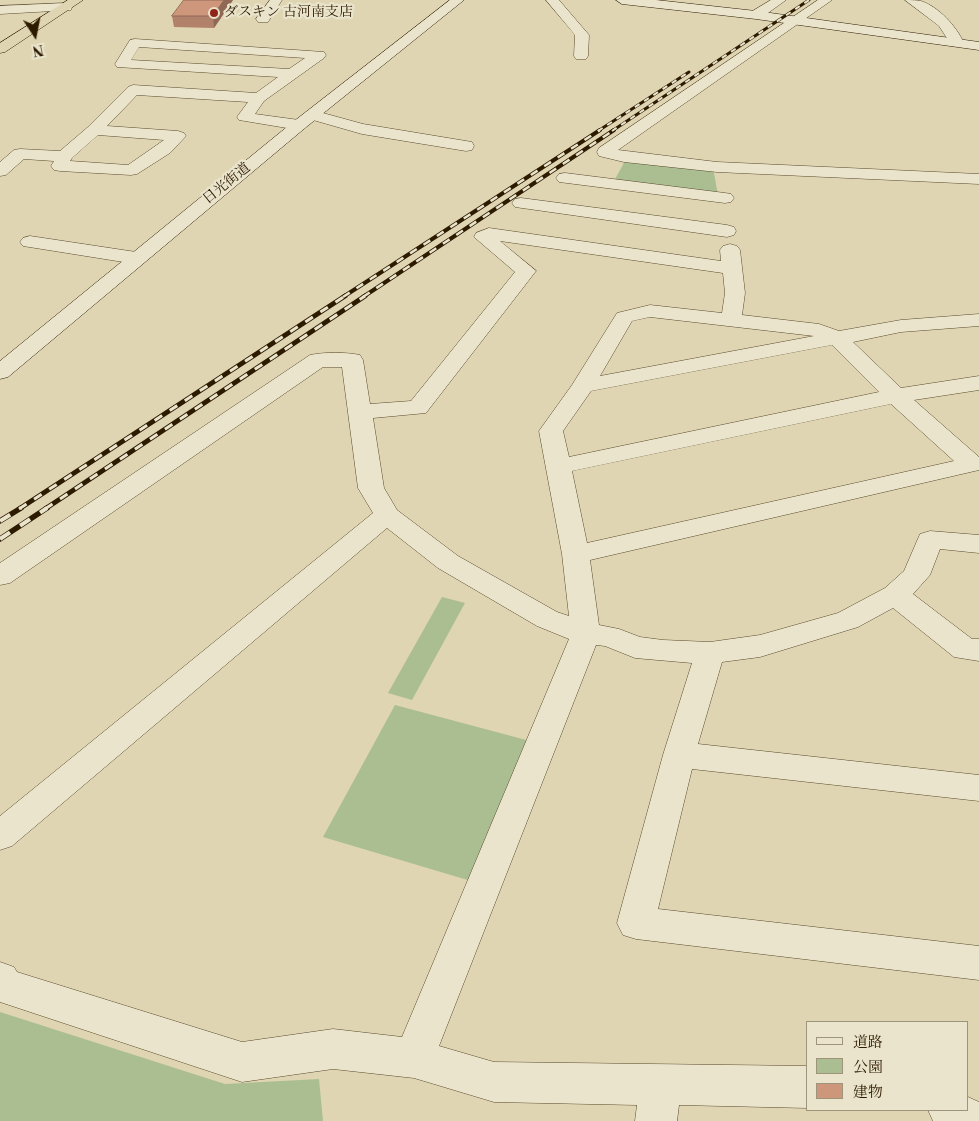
<!DOCTYPE html>
<html>
<head>
<meta charset="utf-8">
<style>
  body { margin:0 }
  #map { position:relative; width:979px; height:1121px; overflow:hidden; background:#dfd5b2; font-family:"Libre Bodoni","Noto Serif JP",serif }
  canvas { display:block }
  .legend { position:absolute; left:806px; top:1021px; width:162px; height:90px; box-sizing:border-box; background:#eae4cd; border:1px solid #9e947b; margin:0; padding:6px 9px; list-style:none; font-size:15px; color:#2d1b00 }
  .legend li { display:flex; align-items:center; gap:10px; height:25px }
  .legend b { width:25px; border:1px solid #9e947b }
  .north { position:absolute; left:10px; top:10px; width:50px; height:50px; -webkit-text-stroke:4px #eae4cd; paint-order:stroke; rotate:169deg; font-size:14px; font-weight:700; line-height:20px; text-align:center; color:#2d1b00 }
  .north::after { content:''; display:block; margin:auto; width:18px; height:22px; background:#2d1b00; clip-path:polygon(50% 0,100% 100%,50% 72%,0 100%) }
</style>
</head>
<body>
<div id="map">
<canvas width="979" height="1121"></canvas>
<ul class="legend">
<li><b style="height:6px;background:#eae4cd"></b>道路</li>
<li><b style="height:14px;background:#abbe92"></b>公園</li>
<li><b style="height:14px;background:#ce967b"></b>建物</li>
</ul>
<div class="north">N</div>
</div>
<script>
const c = document.querySelector('canvas').getContext('2d');
c.lineJoin = 'round';
function paint(path, color) { c.fillStyle = color; c.fill(path, 'evenodd'); }
function stroke(path, color, width, dash) { c.strokeStyle = color; c.lineWidth = width; c.lineCap = dash ? 'butt' : 'round'; c.setLineDash(dash || []); c.stroke(path); }
function drawText(font, color, halo, rows, align = 'center') {
  c.font = font + ' "Libre Bodoni","Noto Serif JP",serif'; c.lineWidth = 4.5; c.setLineDash([]); c.textBaseline = 'middle'; c.strokeStyle = halo; c.fillStyle = color; for (const [text, x, y, turn = 0] of rows) {
    c.save(); c.translate(x, y); c.rotate((+turn || 0) * Math.PI / 180); c.textAlign = isNaN(turn) ? turn : align; if (halo) c.strokeText(text, 0, 0); c.fillText(text, 0, 0); c.restore();
  }
}
const green = new Path2D(`
  M626 159 713 168 718 195 614 181Z
  M442 597 465 603 412 700 388 693Z
  M395 705 530 741 471 881 323 837Z
  M0 1012 225 1084 319 1079 323 1121H0Z`);
const street = new Path2D(`
  M270 0H282L268 22H258L256 19Z
  M546 0H559L589 35 588 56 586 59H576L574 56 575 35Z
  M771 0H786L761 18H751L749 15 751 12Z
  M818 0H832L618 150 717 162 979 174V184L717 172 624 162 599 156 597 152 599 148Z
  M905 0C910 0 916 0 921 1 939 7 956 26 964 43L962 46H952L939 26Z
  M66 3 71 4 72 7 71 10 0 14V6Z
  M135 39 324 52 326 55 324 58 264 101 255 114 299 120 305 122 307 125 305 128 299 130 239 120 237 117 248 102 137 95 107 126 178 131 184 133 186 136 170 153 137 174 131 175 60 171 54 170 51 166 54 161 24 159 6 175 0 176V162L14 150 20 149 60 151 88 127 128 87 133 85 256 93 278 77 117 67 115 64 130 40ZM139 47 305 58 289 69 131 60ZM98 135 164 140 128 165 70 161 72 158Z
  M312 110 363 124 466 141 472 142 474 146 472 150 466 151 362 134 306 118 304 115 306 112Z
  M565 173 725 193 731 194 734 198 731 202 725 203 559 182 556 178 559 174Z
  M521 198 727 225 734 227 736 231 734 235 727 237 515 207 512 203 515 199Z
  M489 228 721 261 720 250 723 246 730 244 737 246 740 250 745 293 742 315 819 324 839 331 901 320 979 314V326L901 332 853 342 901 388 979 376V390L914 400 979 457V470L590 560 599 625 619 629 640 637 663 640 710 642 760 635 838 613 885 588 904 571 920 534 930 531 979 535V553L940 549 930 575 913 594 972 639H979V661L954 657 893 608 858 627 760 657 722 662 698 744 979 775V801L692 769 658 909 979 946V980L636 939 623 935 617 923 663 755 692 663 635 658 605 646 596 645 439 1046 494 1062 808 1066V1108L679 1105 677 1121H635L637 1105 494 1102 414 1078 333 1069 242 1082 0 1002V962L14 967 17 972 242 1042 333 1029 402 1037 569 639 537 626 438 568 387 528 12 846 0 850V816L373 513 358 488 342 367H323L10 583 0 585V563L310 355C325 352 345 352 360 355L363 360 370 404 411 401 515 272 474 237 476 233ZM500 241 723 273 725 293 722 313 650 305 617 313 572 385 539 431 562 554 569 616 557 612 458 556 397 510 384 488 373 418 426 413 536 271ZM650 317 814 336 600 376 632 321ZM832 345 879 392 569 457 563 431 591 391ZM891 404 954 461 587 543 572 471Z
  M30 236 136 252 143 254 146 258 143 262 136 264 23 246 20 242 23 238Z
  M968 1097 979 1102V1121H933L928 1110H968Z`);
const secondary = new Path2D(`
  M450 0H464L305 128 8 377 0 379V361L293 122Z
  M616 0H656L756 11 979 42V50L756 19 622 4Z`);
const highway = new Path2D(`
  M68 0H83L5 52 0 53V43Z`);
const railFar3 = new Path2D(`
  M598 131 689 72
  M612 131 809 0`);
const railFar2 = new Path2D(`
  M343 297 600 130
  M363 297 614 130`);
const railFar1 = new Path2D(`
  M19 509 345 296
  M45 509 365 296`);
const rail = new Path2D(`
  M0 521 21 508
  M0 539 47 508`);
const wall = new Path2D(`
  M233 0 214 28 174 27 172 16Z`);
const shadedWall = new Path2D(`
  M224 0H233L214 28 213 16Z`);
const building = new Path2D(`
  M184 0H224L213 16H172Z`);
const markers = [
  [214,13,5,"#8f2418"]
];
const farPoinames = [
  ["ダスキン 古河南支店",224,13]
];
const farStreetnames = [
  ["日光街道",227,184,-39]
];
paint(green, '#abbe92');
stroke(street, '#5a4a2c', 1);
stroke(secondary, '#2d1b00', 1);
stroke(highway, '#2d1b00', 1);
paint(street, '#eae4cd');
paint(secondary, '#eae4cd');
paint(highway, '#dfd5b2');
stroke(railFar3, '#2d1b00', 3);
stroke(railFar2, '#2d1b00', 4);
stroke(railFar1, '#2d1b00', 5);
stroke(rail, '#2d1b00', 5.5);
stroke(railFar3, '#eae4cd', 2, [5.5]);
stroke(railFar2, '#eae4cd', 2.5, [8]);
stroke(railFar1, '#eae4cd', 3, [9]);
stroke(rail, '#eae4cd', 4, [12]);
paint(wall, '#b1816a');
paint(shadedWall, '#906956');
paint(building, '#ce967b');
stroke(building, '#906956', 1);
for (const [x, y, r, color] of markers) { const dot = new Path2D(); dot.arc(x, y, r, 0, 2 * Math.PI); c.fillStyle = color; c.fill(dot); stroke(dot, '#eae4cd', 2); }
drawText('14px', '#2d1b00', '#eae4cd', farPoinames, 'left');
drawText('14px', '#2d1b00', '#eae4cd', farStreetnames);
</script>
</body>
</html>
